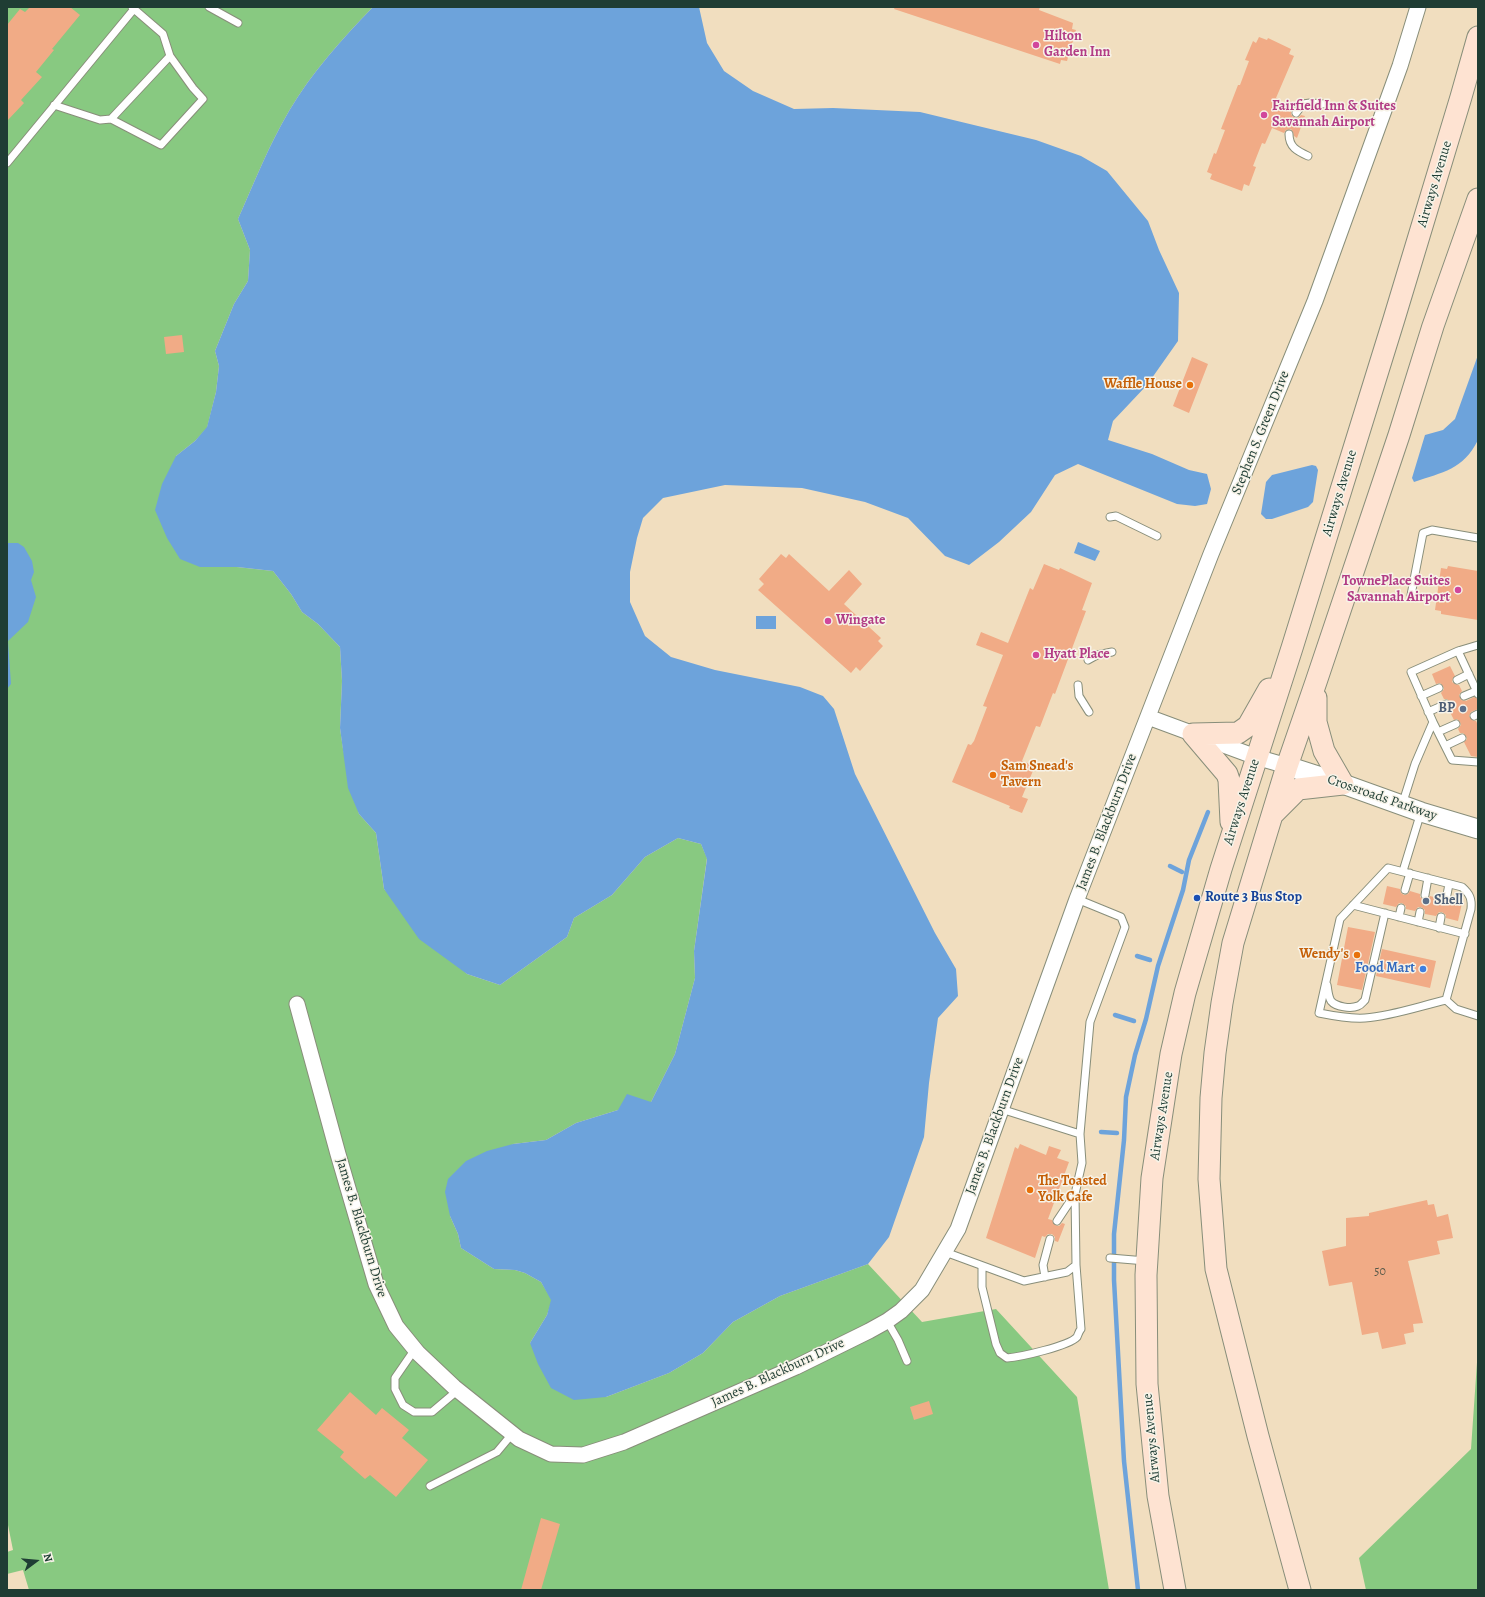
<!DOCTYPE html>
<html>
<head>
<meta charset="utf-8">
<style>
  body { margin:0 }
  #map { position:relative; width:1485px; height:1597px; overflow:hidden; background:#f1debf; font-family:Alegreya,serif }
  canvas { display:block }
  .frame { position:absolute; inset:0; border:8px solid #1f3d34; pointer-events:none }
  .north { position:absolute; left:16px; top:1541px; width:40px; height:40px; -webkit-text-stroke:3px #f7f3e8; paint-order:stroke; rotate:74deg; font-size:11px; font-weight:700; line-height:16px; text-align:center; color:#1f3d34 }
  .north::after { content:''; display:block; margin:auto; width:14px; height:18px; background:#1f3d34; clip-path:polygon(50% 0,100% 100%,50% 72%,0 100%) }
</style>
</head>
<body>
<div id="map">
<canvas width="1485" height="1597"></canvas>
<div class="frame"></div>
<div class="north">N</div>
</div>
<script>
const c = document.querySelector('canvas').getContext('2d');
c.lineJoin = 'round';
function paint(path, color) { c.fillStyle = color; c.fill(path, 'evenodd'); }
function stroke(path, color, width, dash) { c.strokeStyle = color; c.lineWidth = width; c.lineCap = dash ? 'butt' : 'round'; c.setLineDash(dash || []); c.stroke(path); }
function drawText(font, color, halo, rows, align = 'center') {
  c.font = font + ' Alegreya,serif'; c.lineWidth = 3; c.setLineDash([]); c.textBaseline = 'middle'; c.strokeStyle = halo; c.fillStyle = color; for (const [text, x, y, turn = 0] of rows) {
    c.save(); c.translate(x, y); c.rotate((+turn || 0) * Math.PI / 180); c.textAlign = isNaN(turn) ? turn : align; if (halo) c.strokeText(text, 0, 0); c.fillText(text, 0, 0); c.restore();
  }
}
const green = new Path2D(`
  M7 7H373C342 39 312 72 289 111 269 145 254 183 238 219L250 250 248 281 234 304 215 351 219 366 216 392 207 428 195 441 176 456 237 567 273 571 291 594 302 612 318 624 340 647 342 681 340 728 343 749 359 814 376 833 384 889 467 974 500 985 567 937 574 918 612 895 645 857 678 838 701 844 707 858 694 951 695 978 675 1054 651 1102 618 1110 576 1123 546 1140 513 1144 450 1216 458 1234 461 1248 494 1269 515 1270 525 1273 541 1282 552 1300 547 1315 530 1343 606 1397 669 1373 703 1353 733 1322 780 1296 868 1264 922 1322 996 1309 1077 1397 1109 1590H29L23 1570 7 1574V1552L13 1550 7 1520Z
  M1478 1348V1590H1366L1359 1558 1471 1449Z`);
const water = new Path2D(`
  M373 7H699L707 43 724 71 753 91 794 109 833 108 920 112 1036 140 1081 156 1107 171 1148 221 1159 250 1179 293 1178 341 1147 385 1113 421 1108 440 1152 454 1189 470 1207 474 1211 489 1207 504 1195 506 1177 504 1078 464 1055 475 1031 512 999 542 969 565 945 556 908 518 865 502 802 488 725 485 663 498 643 518 637 538 630 572V602L645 636 671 657 715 670 800 687 823 696 834 709 855 774 935 933 956 969 958 996 938 1018 929 1083 924 1137 889 1237 868 1264 780 1296 733 1322 703 1353 669 1373 606 1397 574 1400 551 1388 538 1364 530 1343 547 1315 551 1300 541 1282 525 1273 515 1270 494 1269 461 1248 458 1234 450 1216 445 1192 448 1179 466 1161 487 1151 513 1144 546 1140 576 1123 618 1110 627 1094 651 1102 675 1054 695 978 694 951 707 859 701 844 678 838 645 857 612 895 574 918 567 937 500 985 467 974 419 939 384 889 376 833 359 814 348 788 340 728 342 681 340 647 318 624 302 612 291 594 273 571 237 567H200L180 559 167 538 155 510 162 484 176 456 195 441 207 427 216 392 219 366 215 351 234 304 248 281 250 250 238 219C254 183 269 145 289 111 312 72 342 39 373 7Z
  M1478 355V440C1463 470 1443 472 1414 482L1412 478 1425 435 1443 430 1455 419Z
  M1312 465 1316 466 1318 470 1313 502 1308 507 1272 519H1266L1261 514 1266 482 1272 475Z
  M1078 542 1100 551 1095 561 1074 553Z
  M7 543H18L24 547 32 561 34 572 31 580 36 597 28 622 8 641 11 684 7 689Z
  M756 616H776V629H756Z`);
const stream = new Path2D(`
  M1170 866 1182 872
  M1137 956 1150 960
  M1115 1015 1134 1021
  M1101 1132 1117 1133
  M1138 1590 1124 1461 1114 1280V1234L1124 1140 1126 1097 1135 1055 1146 1019 1158 966 1183 890 1189 860 1208 812`);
const building = new Path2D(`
  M30 7H70L80 15 52 49 54 50 36 72 42 77 21 100 24 103 7 121V25L20 9 25 12Z
  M895 7H1040L1039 10 1073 23 1072 29 1076 30 1067 61 1061 60 1060 64 894 9Z
  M1259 37 1267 40 1268 38 1291 49 1289 54 1294 56 1276 98 1281 100 1278 106 1291 111V114L1293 117 1298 118 1301 115 1305 116 1297 138 1294 136 1293 132 1291 129 1286 130 1284 133 1272 128 1265 144 1262 143 1253 166 1256 167 1249 186 1244 184 1242 191 1210 179 1212 174 1207 172 1214 153 1216 154 1225 130 1221 129 1238 85H1240L1249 61 1245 60 1253 41 1256 43Z
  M182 335 184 352 166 354 164 337Z
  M1192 357 1208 364 1189 413 1173 406Z
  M781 554 786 558 789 554 829 591 849 570 862 584 844 604 881 638 878 641 883 646 860 671 856 667 851 673 758 590 764 584 759 579Z
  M1044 564 1059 570 1060 568 1092 583 1082 610 1086 611 1055 694 1053 693 1040 727 1036 726 1022 761 1035 766 1022 797 1028 799 1022 813 1009 808 1010 806 952 782 968 744 971 745 974 741 987 707 983 706 1003 655 976 645 981 632 1008 643 1030 588 1033 590Z
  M1448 566 1478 571V620L1441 614V611L1435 610 1441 568 1447 569Z
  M1450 666 1455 676 1453 678 1452 682 1455 684 1459 685 1462 691 1459 695 1461 700 1466 701 1474 697 1478 699V709L1471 712 1469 716 1472 720 1476 721 1478 725V757L1471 756 1464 742 1467 739 1466 736 1463 733H1460L1458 729 1461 725 1460 722 1457 719 1454 720 1448 708 1451 705 1450 702 1447 699H1444L1441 693 1444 689 1443 686 1440 683 1436 684 1432 674Z
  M1387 886 1400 889 1401 893 1404 895 1408 894 1410 891 1420 894V897L1424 900H1427L1430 896 1441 899V902L1445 905H1448L1451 901 1462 903 1458 921 1446 918V915L1442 912H1439L1436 916 1425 914V910L1421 907H1418L1415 911 1406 909V906L1402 903H1399L1396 907 1383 904Z
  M1348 927 1375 932 1362 990 1337 985Z
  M1382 949 1436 961 1430 988 1376 976Z
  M1020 1144 1046 1155 1049 1146 1061 1150 1057 1158 1069 1162 1048 1219 1052 1220 1055 1225 1059 1226 1062 1223 1065 1224 1058 1242 1055 1241V1237L1052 1234H1048L1045 1237 1042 1236 1035 1258 986 1238 1015 1147 1018 1149Z
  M1427 1200 1428 1205 1434 1204 1437 1217 1448 1214 1453 1238 1437 1241 1440 1254 1408 1261 1423 1323 1413 1324 1414 1332 1404 1334 1406 1344 1382 1349 1378 1332 1362 1335 1352 1282 1329 1286 1322 1251 1346 1246V1218L1369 1216V1213Z
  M350 1392 376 1415 382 1408 409 1430 402 1438 428 1460 396 1497 370 1475 365 1479 340 1457 344 1452 317 1430Z
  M929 1401 933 1414 914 1420 910 1407Z
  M541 1518 560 1524 541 1590H521Z`);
const service = new Path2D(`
  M209 7 238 23
  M54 105 100 120 111 119 170 56 163 34 134 9 135 7
  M1296 113 1303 104 1310 103 1325 104
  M111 119 161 145 203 99 193 88 170 56
  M1289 134C1289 147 1297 151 1308 156
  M7 163 134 9 132 7
  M1110 517 1116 516 1157 536
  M1411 595 1423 533 1432 530 1478 538
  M1458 651 1478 694
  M1088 660 1097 655 1112 652
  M1457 680 1469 674
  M1078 685 1079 696 1089 712
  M1421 696 1439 688
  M1464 696 1476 691
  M1428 712 1446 704
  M1474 716 1478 714
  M1433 722 1411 672 1458 651 1478 645
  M1438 732 1456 724
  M1445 746 1462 738
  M1402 805 1415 764 1433 722 1452 760 1478 762
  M1388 868 1462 887C1470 894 1472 899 1471 909L1446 1000C1420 1006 1392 1016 1365 1018 1350 1019 1334 1016 1319 1013L1340 919Z
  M1403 871 1421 812
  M1405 890 1410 873
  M1425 895 1428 878
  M1446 900 1449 884
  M1353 905 1465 934
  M1399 917 1401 908
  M1418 922 1420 912
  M1439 928 1441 917
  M1327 985C1328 990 1328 996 1331 1001 1336 1007 1351 1009 1358 1006 1361 1005 1363 1002 1365 1000L1385 913
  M1446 1000 1456 1009 1478 1016
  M1001 1109 1080 1134
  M1057 1221 1075 1194
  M945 1252 1024 1281 1067 1272 1076 1265 1075 1194 1082 1163 1080 1134 1090 1022 1125 927 1121 917 1077 899
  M1110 1258 1146 1261
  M982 1266V1287L996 1344 1000 1353 1007 1358C1020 1357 1069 1346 1077 1337 1078 1335 1079 1331 1081 1329L1076 1265
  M1045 1277 1043 1265 1050 1239
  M887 1321 898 1340 907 1361
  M415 1349 395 1378V1389L403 1405 414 1412H432L458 1390
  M430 1486 497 1452 512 1434`);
const minor = new Path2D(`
  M1148 717 1256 757 1287 766
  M297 1004 338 1154 376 1284 396 1326 418 1353 454 1387 519 1439 551 1454 583 1455 624 1442 796 1367 869 1331 887 1321 901 1311 922 1290 958 1229 1077 899 1211 554 1315 301 1400 66 1418 7`);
const tertiary = new Path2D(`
  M1287 766 1343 784 1421 812 1478 829`);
const secondary = new Path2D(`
  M1193 734 1238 733 1248 726 1269 689
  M1193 734 1227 774 1229 780 1231 822
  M1274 813 1298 789 1343 784 1324 751 1316 722V698
  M1175 1590 1158 1496 1147 1384 1146 1275 1152 1178 1171 1054 1185 993 1221 869 1292 648 1394 319 1461 97 1478 37
  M1300 1590 1258 1436 1216 1269 1209 1179 1211 1098 1215 1053 1222 1003 1233 943 1287 766 1316 682 1399 435 1433 326 1478 199`);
const markers = [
  [1036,45,4,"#d1479c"],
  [1264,115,4,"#d1479c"],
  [1190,385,4,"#e8710a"],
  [1458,590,4,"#d1479c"],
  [828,621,4,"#d1479c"],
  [1036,655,4,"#d1479c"],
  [1463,709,4,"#5c6f8a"],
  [993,775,4,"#e8710a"],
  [1197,898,4,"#1a4fb4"],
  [1426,901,4,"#5c6f8a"],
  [1357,955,4,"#e8710a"],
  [1423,969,4,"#3f7fe0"],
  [1030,1190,4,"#e8710a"]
];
const numberNames = [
  ["50",1380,1272]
];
const hotelNames = [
  ["Hilton",1044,37],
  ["Garden Inn",1044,53],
  ["Fairfield Inn & Suites",1272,107],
  ["Savannah Airport",1272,123],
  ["TownePlace Suites",1450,582,"right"],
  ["Savannah Airport",1450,598,"right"],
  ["Wingate",836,621],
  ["Hyatt Place",1044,655]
];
const streetNames = [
  ["Airways Avenue",1435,184,-73],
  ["Stephen S. Green Drive",1261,433,-68],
  ["Airways Avenue",1340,493,-73],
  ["Crossroads Parkway",1382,798,19],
  ["Airways Avenue",1242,802,-72],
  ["James B. Blackburn Drive",1107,822,-69],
  ["Airways Avenue",1162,1116,-81],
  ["James B. Blackburn Drive",995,1126,-70],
  ["James B. Blackburn Drive",361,1228,73],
  ["James B. Blackburn Drive",778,1373,-25],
  ["Airways Avenue",1152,1438,-95]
];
const foodNames = [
  ["Waffle House",1182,385],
  ["Sam Snead's",1001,767,"left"],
  ["Tavern",1001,783,"left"],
  ["Wendy's",1349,955],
  ["The Toasted",1038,1182,"left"],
  ["Yolk Cafe",1038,1198,"left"]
];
const serviceNames = [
  ["BP",1455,709],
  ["Shell",1434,901,"left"]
];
const transitNames = [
  ["Route 3 Bus Stop",1205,898]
];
const shopNames = [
  ["Food Mart",1415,969]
];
paint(green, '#88c981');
paint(water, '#6da3db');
stroke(stream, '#6da3db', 4.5);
paint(building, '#f1ab86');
stroke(service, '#888e7a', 9);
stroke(minor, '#888e7a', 17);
stroke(tertiary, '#888e7a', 21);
stroke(secondary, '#888e7a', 23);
stroke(service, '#fff', 7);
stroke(minor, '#fff', 15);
stroke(tertiary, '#fff', 19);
stroke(secondary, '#fee3d2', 21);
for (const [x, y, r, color] of markers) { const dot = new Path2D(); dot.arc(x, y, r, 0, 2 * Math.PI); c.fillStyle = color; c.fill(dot); stroke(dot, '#f7f3e8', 1.5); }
drawText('12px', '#545848', null, numberNames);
drawText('bold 14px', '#b23c85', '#f7f3e8', hotelNames, 'left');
drawText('14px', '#1f3d34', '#f7f3e8', streetNames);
drawText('bold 14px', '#c56008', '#f7f3e8', foodNames, 'right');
drawText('bold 14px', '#4e5e75', '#f7f3e8', serviceNames, 'right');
drawText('bold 14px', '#164399', '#f7f3e8', transitNames, 'left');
drawText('bold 14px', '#366cbe', '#f7f3e8', shopNames, 'right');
</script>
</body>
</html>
